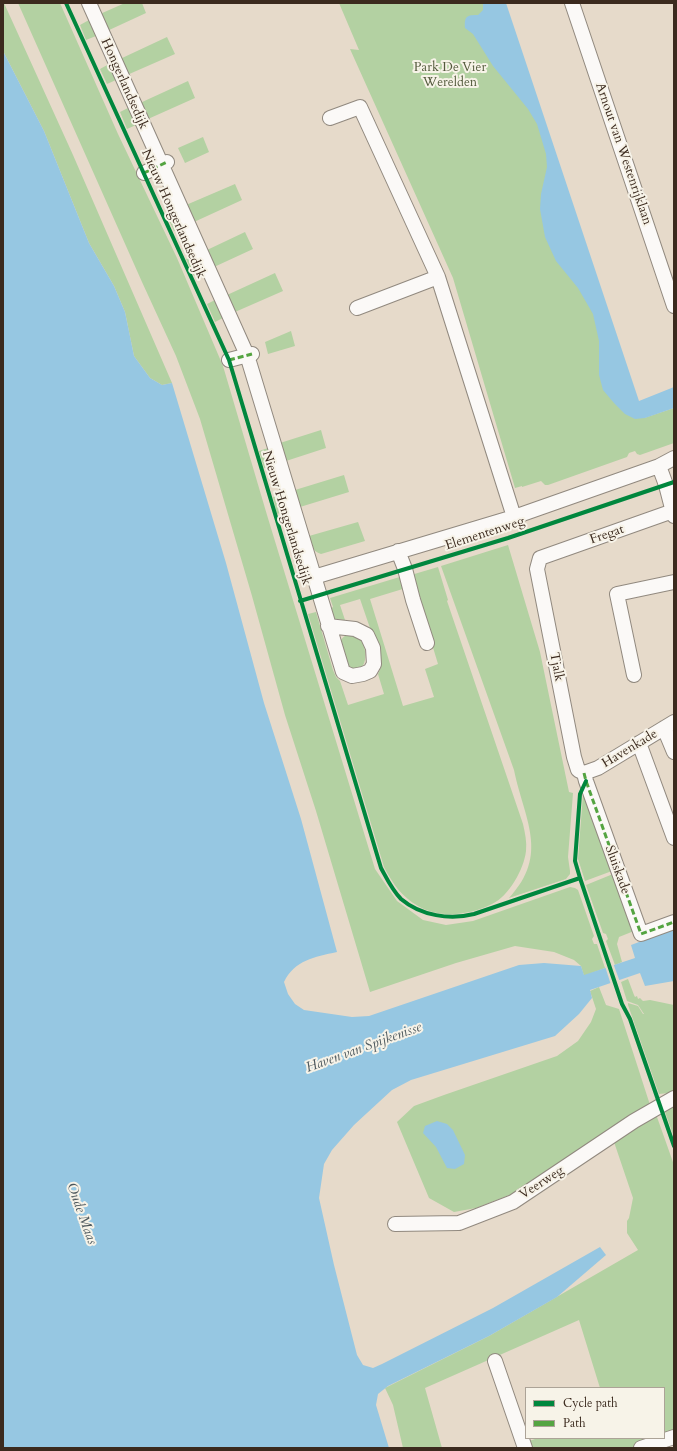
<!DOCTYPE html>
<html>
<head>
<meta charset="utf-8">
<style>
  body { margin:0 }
  #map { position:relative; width:677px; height:1451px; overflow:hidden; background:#e6daca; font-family:Cardo,serif }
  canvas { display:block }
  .frame { position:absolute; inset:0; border:4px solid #3b2a1e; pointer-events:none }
  .legend { position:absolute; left:525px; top:1387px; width:140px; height:52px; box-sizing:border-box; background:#f7f3e8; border:1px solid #aca397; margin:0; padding:5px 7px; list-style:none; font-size:12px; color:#3b2a1e }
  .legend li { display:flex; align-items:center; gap:8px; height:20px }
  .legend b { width:20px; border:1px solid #aca397 }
</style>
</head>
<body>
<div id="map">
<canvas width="677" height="1451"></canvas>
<div class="frame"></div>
<ul class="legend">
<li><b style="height:5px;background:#00873e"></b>Cycle path</li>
<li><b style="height:5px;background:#54a441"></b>Path</li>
</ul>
</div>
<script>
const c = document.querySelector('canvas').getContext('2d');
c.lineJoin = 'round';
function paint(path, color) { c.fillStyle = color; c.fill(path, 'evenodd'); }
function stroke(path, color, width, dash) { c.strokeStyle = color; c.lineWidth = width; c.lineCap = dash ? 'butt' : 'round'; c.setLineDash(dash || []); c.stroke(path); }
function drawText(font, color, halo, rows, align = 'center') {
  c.font = font + ' Cardo,serif'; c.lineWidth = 4; c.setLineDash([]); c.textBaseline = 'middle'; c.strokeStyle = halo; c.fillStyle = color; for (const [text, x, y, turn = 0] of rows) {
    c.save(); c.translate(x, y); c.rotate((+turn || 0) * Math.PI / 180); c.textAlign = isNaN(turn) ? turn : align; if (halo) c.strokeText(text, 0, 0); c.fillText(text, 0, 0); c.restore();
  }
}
const green = new Path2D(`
  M3 3H4L73 155 172 383 162 385 150 378 134 356 125 312 114 286 89 243 44 131 3 51Z
  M18 3H60L118 134 177 258 223 366 267 515 375 869 397 901 423 920 446 925 473 921 570 887 575 888 578 890 594 936 592 939 594 944H597L605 968 584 976 581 966 574 960 554 952 515 946 456 963 370 992 316 811 285 715 252 596 200 419 176 356 142 282Z
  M125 3H142L146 13 107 31 100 14Z
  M339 3H501L644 418 674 408V443L640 455 637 454 635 451 629 453 627 457 548 485H545L541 481 522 487V486L515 488 453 278 350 49 359 50Z
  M89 20 96 36 86 40 80 25Z
  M167 37 175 54 127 75 120 59Z
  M109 64 116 80 107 84 100 69Z
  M188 81 195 98 148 119 140 103Z
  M128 108 136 125 127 129 120 112Z
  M203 137 209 152 185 163 178 148Z
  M235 184 242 200 194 222 186 205Z
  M175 210 183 226 174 231 166 214Z
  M245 232 253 249 214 267 207 250Z
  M195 255 203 272 194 276 186 259Z
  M275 273 283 291 235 312 227 295Z
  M215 300 223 318 215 322 207 304Z
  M291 331 295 346 268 354 265 342Z
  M321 430 326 448 286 461 280 443Z
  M268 448 273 465 264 468 259 451Z
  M344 475 349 492 300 507 295 490Z
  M282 494 287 511 277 514 273 497Z
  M358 522 365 541 321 554C312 551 311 545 309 536Z
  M508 545 540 652 569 792 573 793 568 857 570 871V874L566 879 509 898C550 854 524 819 514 770L441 566Z
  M438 567 448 600 447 601 523 824C525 833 527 842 526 851 524 869 509 896 492 904 470 915 440 919 418 906 401 896 393 884 384 867L308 614 316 612 333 670 336 677 340 681 348 705 384 694 378 674 381 667V660L360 599 340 605 345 620 335 619 331 613 330 609 333 607 330 598 403 576 406 588 370 599 403 706 434 697 425 669 438 664 411 575Z
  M350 634C351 634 356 635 357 636 369 643 370 679 348 667 343 654 332 639 350 634Z
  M583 794 612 871 585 881 578 859Z
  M613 874 634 931 619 937 617 944 622 962 615 965 606 941 608 939 606 934 603 933 586 885Z
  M628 979 634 995 635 997 637 996 638 999 640 998 643 1001 650 1000 674 1005V1090L669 1093 659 1094 628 1005V1003L638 1006 643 1014H644L638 1005 627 1001 621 982Z
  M599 987 606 1005 619 1009 651 1108 517 1192 476 1208 454 1212 429 1198 397 1122 414 1106 444 1095 557 1056 578 1041 591 1022 596 1009 590 991Z
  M674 1103V1137L665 1112 666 1110Z
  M653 1115 657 1117 674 1165V1434L664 1437V1388H600L579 1320 425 1388 442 1448H403L393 1405 385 1388 489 1336 638 1250 627 1233V1221L629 1218 633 1198 613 1139Z
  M538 1438H661L630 1448H531L529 1441Z`);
const water = new Path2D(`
  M483 3H506L639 401 674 387V408L645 418 635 419 625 414 614 403 603 390 599 375V341L593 314 578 288 556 261 545 237 540 209 541 194 547 167 546 154 537 124 528 109 493 66 473 34 465 28C464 16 467 15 478 15L483 10Z
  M3 51 44 131 89 243 114 286 125 312 134 356 150 378 162 385 172 383 226 563 264 703 301 819 337 952C314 957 295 960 284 982L288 994 295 1004 304 1010 352 1017 369 1016 519 965 544 963 581 966 584 975 635 958 631 945 674 929V981L645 986 640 973 590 990 592 998 579 1014 555 1036 411 1080 392 1090 354 1125 332 1150 324 1164 319 1198 334 1265 357 1355 363 1365 373 1368 382 1364 493 1308 600 1247 606 1255 557 1297 489 1336 388 1386 378 1394 376 1405 389 1448H3Z
  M437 1121 447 1124 453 1130 465 1155 464 1164 455 1169 447 1168 436 1147 423 1133 425 1126Z`);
const pier = new Path2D(`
  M613 963 620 982 611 985 605 966Z`);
const minor = new Path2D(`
  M89 3 247 355 343 672 352 676 363 674 370 671 374 664 373 648 367 635 355 629 328 626
  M572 3 674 306
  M330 118 360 107 438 277 514 517
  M144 173 167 162
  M357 308 438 277
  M229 360 252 354
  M659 466 666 485 674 516
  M398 551 405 569 413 600 427 643
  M314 577 514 517 659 466 674 458
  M634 675 617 594 674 582
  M664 728 674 752
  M639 743 674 838
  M584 773 578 770 574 757 537 569 540 558 673 511
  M584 773 586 781 641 934 674 922
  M584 773 598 768 674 722
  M395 1224 459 1223 513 1202 634 1121 674 1098
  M495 1361 525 1448
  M641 1448 674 1437`);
const quiet = new Path2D(`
  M144 173 167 162
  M229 360 252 354
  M584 773 586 781 641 934 674 922`);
const cycleway = new Path2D(`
  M66 3 229 360 381 868C387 879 392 890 401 899 421 916 450 920 474 914L580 878
  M300 601 508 538 674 482
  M586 781 580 794 575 861 580 878 622 1004 630 1019 674 1146`);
const parkNames = [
  ["Park De Vier",450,68],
  ["Werelden",450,83]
];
const streetNames = [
  ["Hongerlandsedijk",124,84,66],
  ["Arnout van Westenrijklaan",623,154,71],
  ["Nieuw Hongerlandsedijk",173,214,66],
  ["Nieuw Hongerlandsedijk",286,518,73],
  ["Elementenweg",485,534,-18],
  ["Fregat",607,535,-19],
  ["Tjalk",556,667,79],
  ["Havenkade",630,749,-31],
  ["Sluiskade",617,870,70],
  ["Veerweg",542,1183,-33]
];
const waterNames = [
  ["Haven van Spijkenisse",364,1048,-20],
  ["Oude Maas",81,1214,70]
];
paint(green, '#b3d1a2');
paint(water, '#96c7e2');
paint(pier, '#e6daca');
stroke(minor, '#91897f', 16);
stroke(minor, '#fbf9f7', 14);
stroke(quiet, '#54a441', 3, [6, 3]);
stroke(cycleway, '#00873e', 4);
drawText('13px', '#535a3c', '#f7f3e8', parkNames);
drawText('13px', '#3b2a1e', '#f7f3e8', streetNames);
drawText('italic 14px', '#4c575c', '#f7f3e8', waterNames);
</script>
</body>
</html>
